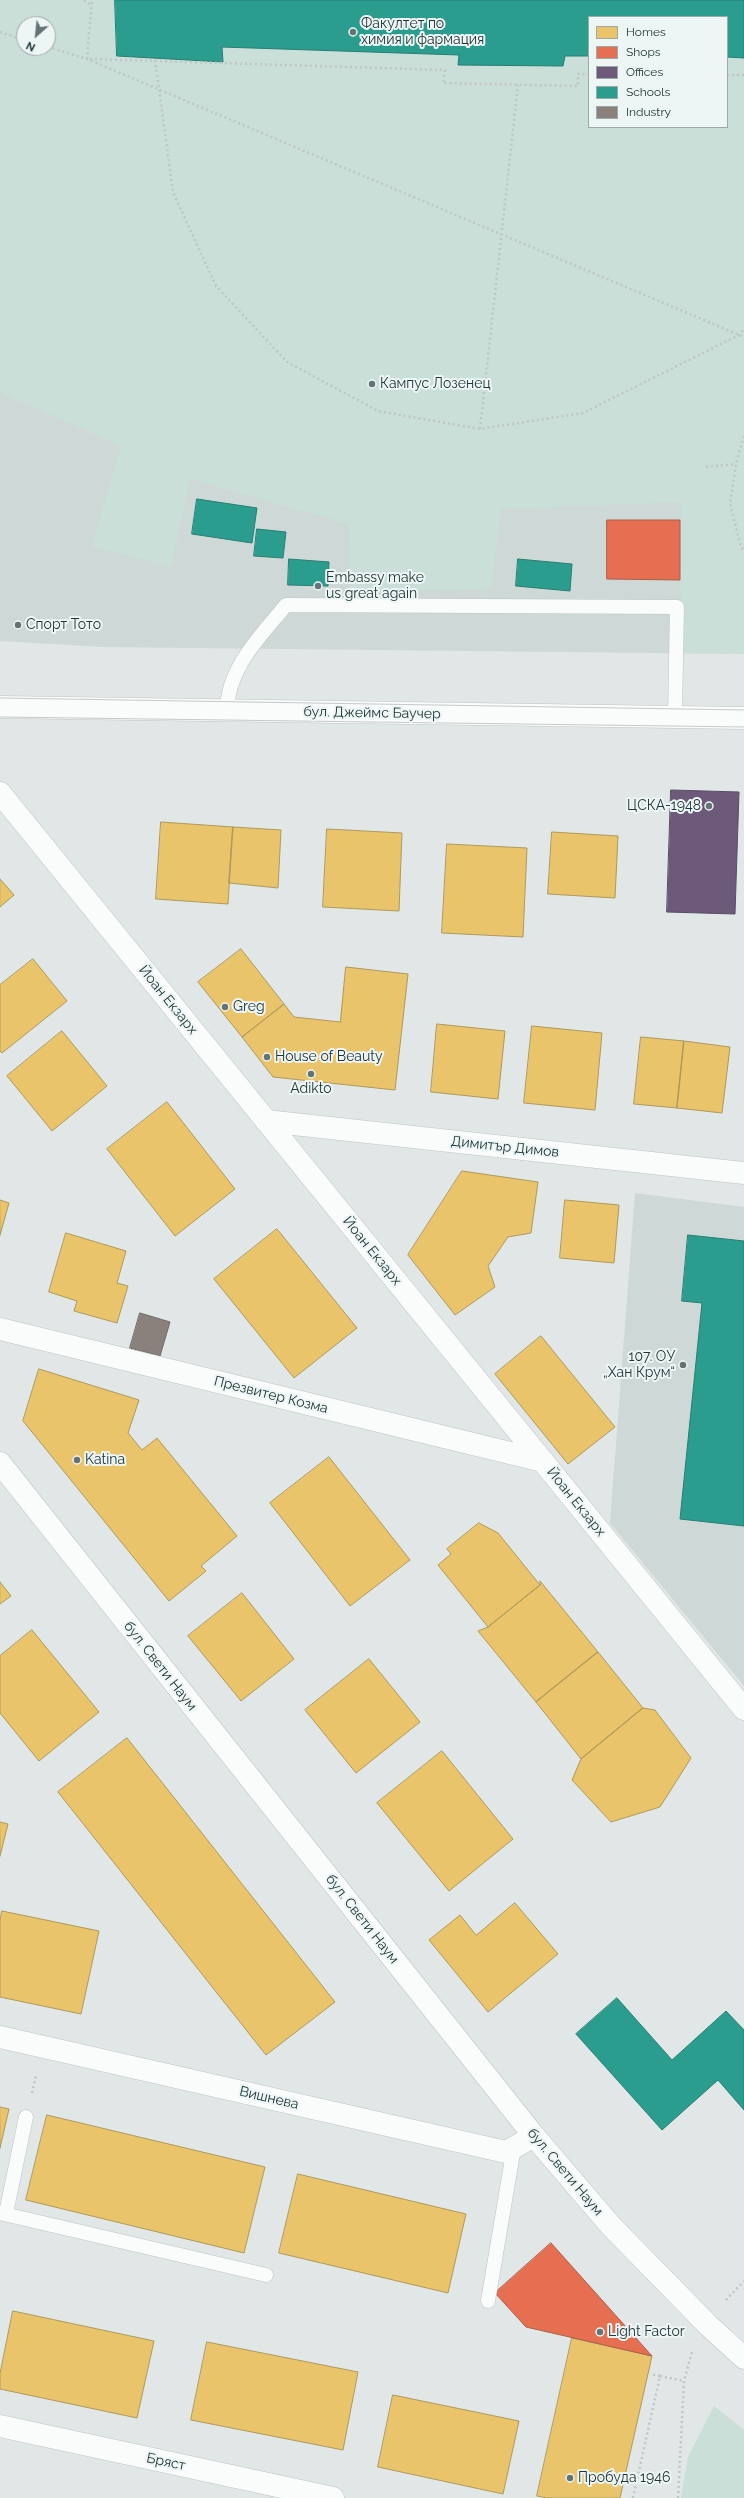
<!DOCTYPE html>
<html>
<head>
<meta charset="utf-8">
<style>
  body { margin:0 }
  #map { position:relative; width:744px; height:2498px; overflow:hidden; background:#e1e6e6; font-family:Raleway,sans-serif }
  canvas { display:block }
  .legend { position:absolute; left:588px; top:16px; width:140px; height:112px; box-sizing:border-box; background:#eef6f5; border:1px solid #9ca9a9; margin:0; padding:5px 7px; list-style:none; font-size:12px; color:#203638 }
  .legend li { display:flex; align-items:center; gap:8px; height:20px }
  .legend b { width:20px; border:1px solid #9ca9a9 }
  .north { position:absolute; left:16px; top:16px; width:40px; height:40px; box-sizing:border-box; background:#eef6f5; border:1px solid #9ca9a9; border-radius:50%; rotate:207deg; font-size:11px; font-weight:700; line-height:16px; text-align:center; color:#203638 }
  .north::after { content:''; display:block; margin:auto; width:14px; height:18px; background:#647475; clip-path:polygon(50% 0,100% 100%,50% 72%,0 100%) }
</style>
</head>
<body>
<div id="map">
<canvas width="744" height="2498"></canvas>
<ul class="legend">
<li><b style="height:11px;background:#e9c46a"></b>Homes</li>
<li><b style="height:11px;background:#e76f51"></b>Shops</li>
<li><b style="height:11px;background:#6d597a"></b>Offices</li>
<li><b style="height:11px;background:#2a9d8f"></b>Schools</li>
<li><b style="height:11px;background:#8a817c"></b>Industry</li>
</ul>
<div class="north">N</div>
</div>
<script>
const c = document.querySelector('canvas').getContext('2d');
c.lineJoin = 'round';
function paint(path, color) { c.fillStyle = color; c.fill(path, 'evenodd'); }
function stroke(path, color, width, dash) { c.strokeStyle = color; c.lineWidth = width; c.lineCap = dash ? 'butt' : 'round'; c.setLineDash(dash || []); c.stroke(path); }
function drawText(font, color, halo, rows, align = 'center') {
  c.font = font + ' Raleway,sans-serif'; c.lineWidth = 4; c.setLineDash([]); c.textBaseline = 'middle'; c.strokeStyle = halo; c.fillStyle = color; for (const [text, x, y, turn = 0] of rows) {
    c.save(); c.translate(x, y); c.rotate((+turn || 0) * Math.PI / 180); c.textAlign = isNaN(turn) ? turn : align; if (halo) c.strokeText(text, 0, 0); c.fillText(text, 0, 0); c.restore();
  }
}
const built = new Path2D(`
  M0 0H744V654L104 647 0 641ZM589 17H727V127H589ZM24 24H48V48H24Z
  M635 1193 744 1207V1686L610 1523Z`);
const green = new Path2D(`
  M0 0H115L117 56 223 62 222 47 459 55 458 64 562 66 565 56H589V127H727V57L744 58V654L683 653 680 580 682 502 501 509 491 589 350 591 349 524 190 479 171 567 92 546 121 446 0 392ZM24 24H48V48H24Z
  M714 2406 744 2430V2498H681L688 2457Z`);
const homes = new Path2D(`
  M161 822 233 827 228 904 156 899Z
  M233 827 281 830 278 888 229 883Z
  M327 829 402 833 399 911 323 907Z
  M552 832 618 836 615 898 548 894Z
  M447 844 527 848 523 937 442 933Z
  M0 879 14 895 0 907Z
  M241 949 284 1004 242 1037 198 982Z
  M33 959 67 1001 2 1053 0 1051V985Z
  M346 967 408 974 395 1090 273 1077 242 1037 284 1004 294 1017 340 1022Z
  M437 1024 505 1031 498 1099 431 1092Z
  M532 1026 602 1033 595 1110 524 1103Z
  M62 1031 107 1086 52 1131 7 1076Z
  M641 1037 684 1041 677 1108 634 1104Z
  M684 1041 730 1047 722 1113 677 1108Z
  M167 1102 235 1189 175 1236 107 1149Z
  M462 1171 538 1182 531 1233 508 1237 488 1266 495 1287 455 1315 408 1255Z
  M0 1200 9 1203 0 1235Z
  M565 1200 619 1205 614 1263 560 1258Z
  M277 1229 357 1328 294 1378 214 1279Z
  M66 1233 126 1251 117 1283 128 1286 117 1323 74 1311 77 1301 49 1292Z
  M541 1336 615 1427 568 1464 495 1374Z
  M39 1369 139 1400 128 1433 142 1450 157 1438 237 1536 201 1566 206 1571 169 1601 23 1421Z
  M329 1457 410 1560 350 1606 270 1503Z
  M479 1523 498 1533 540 1585 488 1627 438 1565 451 1554 447 1549Z
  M540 1581 598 1652 536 1702 478 1631 488 1627 540 1585Z
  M0 1582 11 1596 0 1604Z
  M242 1593 294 1659 241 1701 188 1636Z
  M32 1630 99 1712 39 1761 0 1713V1656Z
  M598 1652 643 1708 581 1759 536 1702Z
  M369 1659 420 1722 356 1773 305 1710Z
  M643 1708 655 1710 691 1758 660 1807 611 1822 572 1780 581 1759Z
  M127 1738 335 2002 266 2055 58 1792Z
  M442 1751 513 1839 449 1891 377 1803Z
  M0 1822 8 1824 0 1856Z
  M515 1903 558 1954 488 2012 429 1940 460 1915 476 1935Z
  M2 1911 99 1931 81 2014 0 1997V1921Z
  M0 2107 9 2109 0 2148Z
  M47 2115 265 2167 244 2253 26 2200Z
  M298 2174 466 2214 448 2293 279 2253Z
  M13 2311 154 2341 137 2418 0 2389V2374Z
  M572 2338 652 2356 620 2498H547L537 2496Z
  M207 2342 358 2372 343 2450 191 2420Z
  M393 2395 519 2421 503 2494 378 2467Z`);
const shops = new Path2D(`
  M607 520H680V580L607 579Z
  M551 2243 652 2356 526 2327 495 2293Z`);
const offices = new Path2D(`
  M671 790 739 792 735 914 667 912Z`);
const schools = new Path2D(`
  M115 0H744V58L727 57V17H589V56H565L563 66 458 65 459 55 222 47 223 62 117 56Z
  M197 499 257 508 252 543 192 534Z
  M257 529 286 532 283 558 254 556Z
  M289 559 329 562 328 586 288 585Z
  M518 559 572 564 570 591 516 586Z
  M688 1235 744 1241V1526L680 1519 702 1303 682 1301Z
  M617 1998 672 2060 726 2011 744 2030V2110L718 2080 662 2130 576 2034Z`);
const industry = new Path2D(`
  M140 1313 170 1322 160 1356 130 1348Z`);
const path = new Path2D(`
  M84 0 91 5
  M0 32 24 40
  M48 47 87 59 744 337
  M87 59 92 0
  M90 59 445 70 443 83 578 86V74H589
  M155 60 173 192 216 286 287 362 378 411 480 429 583 413 739 335 744 329
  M727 75H744
  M480 429 518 85
  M744 436 736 464 730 503 741 547 744 550
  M706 467 736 464
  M32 2093 36 2075
  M726 2300 744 2281
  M660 2376 684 2381
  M633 2498 660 2376 650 2374
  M678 2498 684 2381 692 2352`);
const service = new Path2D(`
  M227 711C227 668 261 636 286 605L677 607 675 717
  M0 2213 266 2275
  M6 2213 26 2117
  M488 2301 514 2147`);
const minor = new Path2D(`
  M0 793 744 1709
  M266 1121 744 1173
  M0 1329 543 1461
  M0 2037 506 2152 534 2136
  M0 2426 333 2498`);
const tertiary = new Path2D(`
  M0 707 744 718
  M0 1463 534 2136 611 2226 709 2326 744 2358`);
const tram = new Path2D(`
  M0 698 744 710
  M0 717 744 727`);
const markers = [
  [353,32,4,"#647475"],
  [372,384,4,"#647475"],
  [318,586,4,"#647475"],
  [18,625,4,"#647475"],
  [709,806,4,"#647475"],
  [225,1007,4,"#647475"],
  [267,1057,4,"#647475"],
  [311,1074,4,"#647475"],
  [683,1365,4,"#647475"],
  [77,1460,4,"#647475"],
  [600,2332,4,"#647475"],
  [570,2478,4,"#647475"]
];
const poiNames = [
  ["Факултет по",361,24],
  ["химия и фармация",361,40],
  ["Кампус Лозенец",380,384],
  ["Embassy make",326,578],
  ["us great again",326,594],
  ["Спорт Тото",26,625],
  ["ЦСКА-1948",701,806,"right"],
  ["Greg",233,1007],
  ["House of Beauty",275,1057],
  ["Adikto",311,1089,"center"],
  ["107. ОУ",675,1357,"right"],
  ["„Хан Крум“",675,1373,"right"],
  ["Katina",85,1460],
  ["Light Factor",608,2332],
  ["Пробуда 1946",578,2478]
];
const streetNames = [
  ["бул. Джеймс Баучер",372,713,1],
  ["Йоан Екзарх",168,1000,51],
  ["Димитър Димов",505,1147,6],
  ["Йоан Екзарх",372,1251,51],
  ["Презвитер Козма",271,1395,14],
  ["Йоан Екзарх",576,1502,51],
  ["бул. Свети Наум",160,1666,52],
  ["бул. Свети Наум",362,1919,52],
  ["Вишнева",269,2098,13],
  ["бул. Свети Наум",565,2172,50],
  ["Бряст",166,2462,12]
];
paint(built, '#ced8d7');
paint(green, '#cadfd8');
paint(homes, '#e9c46a');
stroke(homes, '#ad995b', 1);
paint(shops, '#e76f51');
stroke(shops, '#ab5e4a', 1);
paint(offices, '#6d597a');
stroke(offices, '#564e66', 1);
paint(schools, '#2a9d8f');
stroke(schools, '#277e75', 1);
paint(industry, '#8a817c');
stroke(industry, '#6a6a68', 1);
stroke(service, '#bec3c3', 15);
stroke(minor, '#bec3c3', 23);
stroke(tertiary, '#bec3c3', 23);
stroke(path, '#bfc6c7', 2.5, [2, 3]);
stroke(service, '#fafbfb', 14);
stroke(minor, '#fafbfb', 22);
stroke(tertiary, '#fafbfb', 22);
stroke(tram, '#c5c9c9', 1);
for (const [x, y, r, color] of markers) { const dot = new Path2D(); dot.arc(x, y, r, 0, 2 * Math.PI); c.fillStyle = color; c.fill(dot); stroke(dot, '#eef6f5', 1.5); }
drawText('14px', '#203638', '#eef6f5', poiNames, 'left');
drawText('14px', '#203638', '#eef6f5', streetNames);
</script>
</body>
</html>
